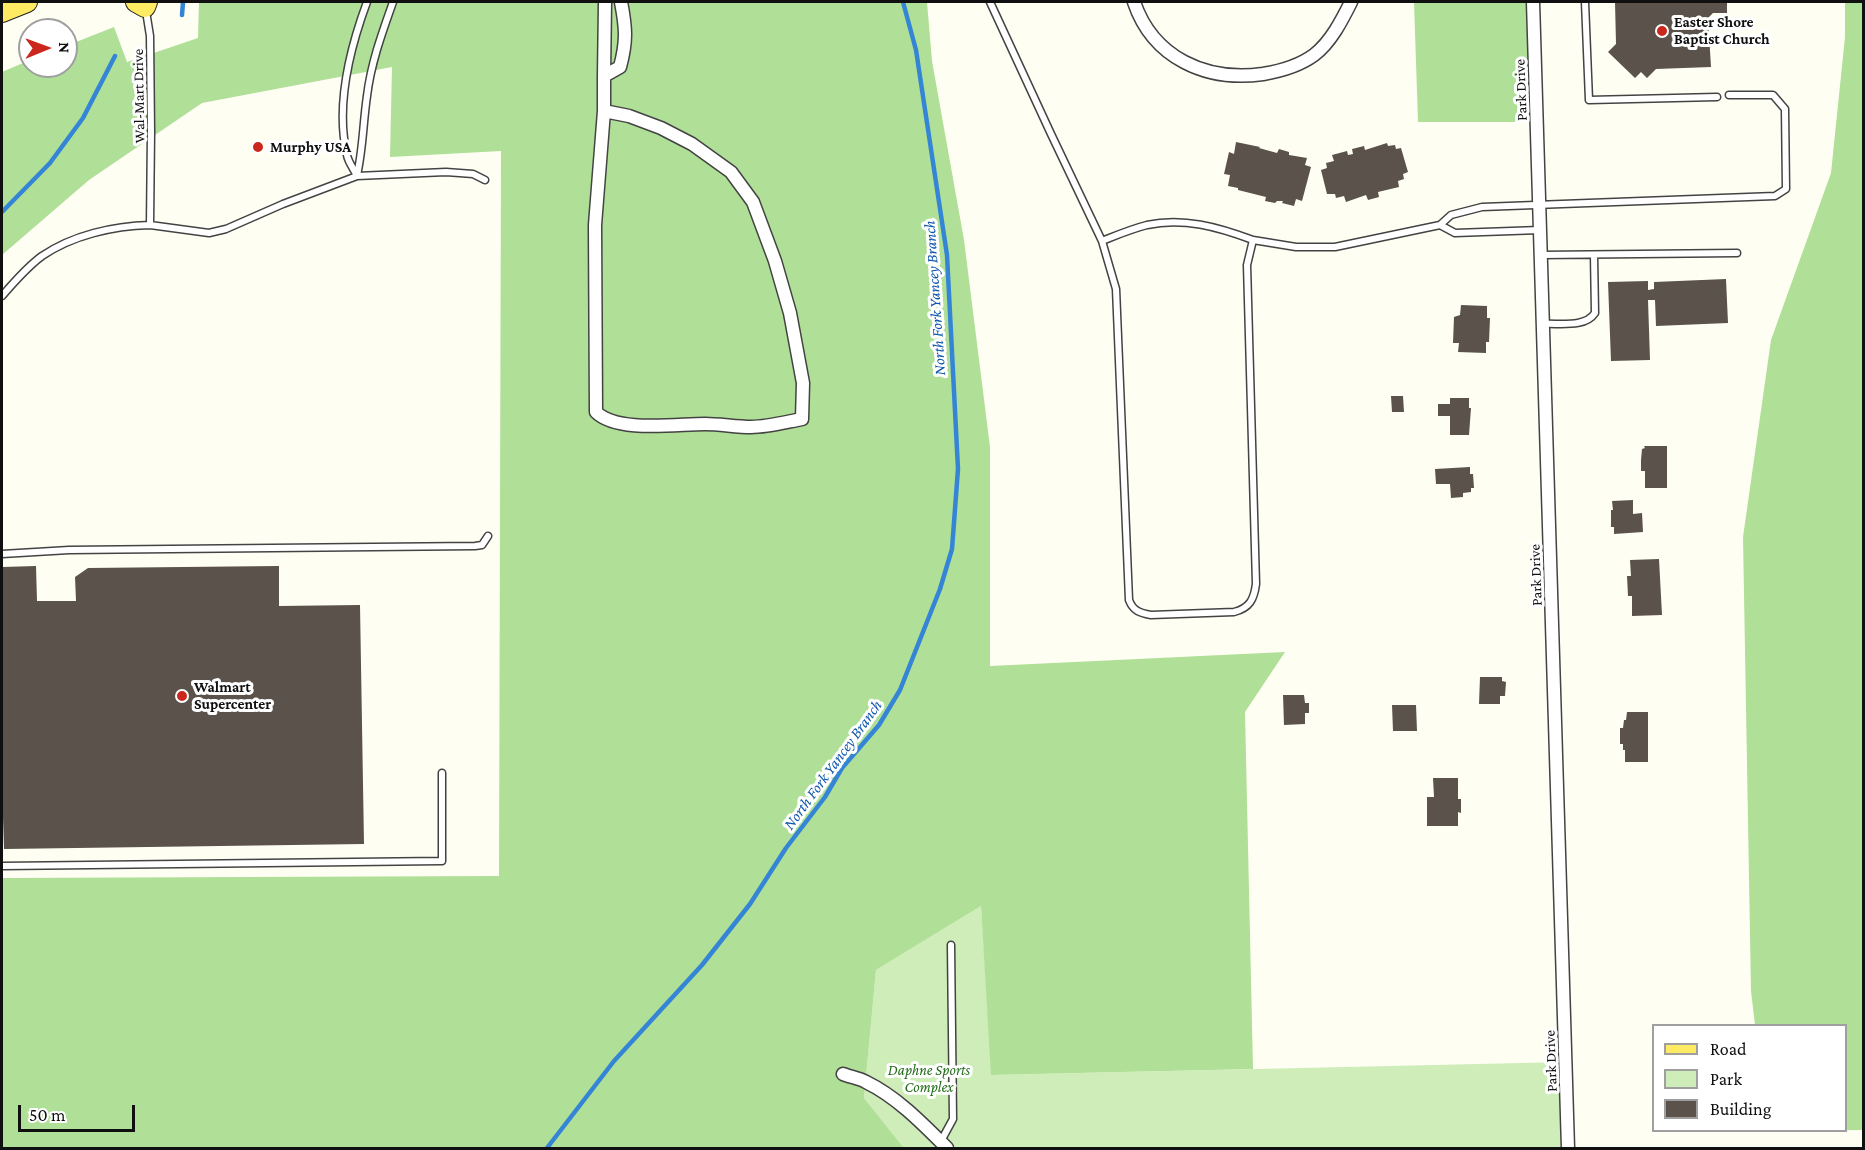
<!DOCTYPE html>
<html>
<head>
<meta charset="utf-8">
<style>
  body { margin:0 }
  #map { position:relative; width:1865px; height:1150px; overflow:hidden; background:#fffef3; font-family:"Crimson Pro",serif }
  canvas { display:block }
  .frame { position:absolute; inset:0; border:3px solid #101010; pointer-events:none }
  .legend { position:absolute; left:1652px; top:1024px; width:195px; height:108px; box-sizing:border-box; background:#fff; border:2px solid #9f9f9f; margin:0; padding:8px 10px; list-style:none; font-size:18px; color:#101010 }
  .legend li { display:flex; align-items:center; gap:12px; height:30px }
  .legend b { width:30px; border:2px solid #9f9f9f }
  .north { position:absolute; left:18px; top:18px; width:60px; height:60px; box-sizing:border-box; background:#fff; border:2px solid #9f9f9f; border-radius:50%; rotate:89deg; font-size:16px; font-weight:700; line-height:24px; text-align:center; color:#101010 }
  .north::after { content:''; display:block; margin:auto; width:21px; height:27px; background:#cb271d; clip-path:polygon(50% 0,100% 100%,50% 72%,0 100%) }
  .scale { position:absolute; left:18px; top:1105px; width:117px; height:27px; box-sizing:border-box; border:3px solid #101010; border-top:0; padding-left:8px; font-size:18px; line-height:21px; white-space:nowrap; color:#101010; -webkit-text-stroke:4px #fff; paint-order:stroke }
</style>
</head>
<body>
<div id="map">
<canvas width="1865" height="1150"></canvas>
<div class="frame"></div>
<ul class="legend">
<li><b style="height:8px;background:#ffea63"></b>Road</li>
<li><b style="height:16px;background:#ceedb9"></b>Park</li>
<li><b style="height:16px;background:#5a524b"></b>Building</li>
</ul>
<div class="north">N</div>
<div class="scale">50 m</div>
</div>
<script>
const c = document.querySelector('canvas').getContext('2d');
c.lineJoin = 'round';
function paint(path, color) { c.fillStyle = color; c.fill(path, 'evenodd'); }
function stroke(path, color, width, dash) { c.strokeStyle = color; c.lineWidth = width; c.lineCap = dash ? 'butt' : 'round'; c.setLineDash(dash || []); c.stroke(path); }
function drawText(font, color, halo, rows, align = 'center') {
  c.font = font + ' "Crimson Pro",serif'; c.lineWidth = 6; c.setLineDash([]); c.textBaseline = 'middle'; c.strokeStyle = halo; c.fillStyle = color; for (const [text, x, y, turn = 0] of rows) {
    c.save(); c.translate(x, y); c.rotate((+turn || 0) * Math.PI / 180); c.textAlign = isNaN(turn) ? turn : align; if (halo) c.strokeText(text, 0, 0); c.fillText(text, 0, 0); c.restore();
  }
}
const green = new Path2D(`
  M981 906 992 1075 1566 1062 1568 1148H904L864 1098 876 970Z`);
const forest = new Path2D(`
  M199 2H927L932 61 964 240 990 447V666L1285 652 1245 712 1253 1069 991 1075 981 906 876 970 864 1098 904 1148H2V878L499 876 501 151 390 157 392 67 202 103 89 180 2 255V72L30 60V66H66V46L114 27 127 62 198 38Z
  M1414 2H1527L1530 122H1418Z
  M1845 2H1864L1863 1130 1766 1131 1846 1130V1026L1755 1025 1751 991 1743 537 1771 340 1831 173 1845 37Z`);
const stream = new Path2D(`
  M182 15 183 2
  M2 212 50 163 83 118 115 56
  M547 1148 614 1061 702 965 750 904 786 848 825 797 842 768 879 725 900 690 940 589 952 549 958 469 947 255 916 50 903 2`);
const building = new Path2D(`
  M1615 2H1727V13H1713L1708 18 1711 67 1656 69 1647 78 1641 72 1635 78 1608 52 1616 44Z
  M1236 142 1260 147 1259 148 1277 153 1279 149 1289 152V155L1307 158 1305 165 1311 167 1302 201 1296 199 1294 206 1282 203 1283 201H1277L1275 203 1265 201 1266 197 1238 190V188L1228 186 1230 175 1224 174 1229 152 1234 154Z
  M1387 143 1388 146 1395 145 1396 149 1401 148 1408 172 1403 174 1404 179 1398 181 1399 187 1378 192 1379 197 1368 200 1366 195 1346 202 1344 196 1336 198 1335 194H1327L1321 170 1327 168 1326 163 1334 161 1332 155 1347 151 1348 155 1353 154 1352 149 1364 146 1365 150Z
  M1726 279 1728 323 1656 326 1655 300H1648L1650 360 1611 361 1608 282 1648 281V290L1654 289V282Z
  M1461 305 1487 306V318H1490L1489 342H1486V353L1458 352 1459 343H1453L1454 317 1460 315Z
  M1391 396H1403L1404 412H1392Z
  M1450 398H1469V408H1471L1469 435H1450V416H1438V404H1450Z
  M1644 446H1667V488H1645V471H1641V460L1642 449 1645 448Z
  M1470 467V474H1473L1474 488H1471V492L1463 493V497L1451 498 1450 484H1436L1435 469Z
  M1633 500V514L1642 513 1643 532 1614 534V527H1611V510H1613L1612 501Z
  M1659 559 1662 615 1632 616V596H1628L1627 576H1631L1630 560Z
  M36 566 37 601H76L75 577 88 568 279 566V606L360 605 364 844 4 849 2 786V567Z
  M1480 677H1502V681L1506 682 1505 696H1500V704H1479Z
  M1283 695H1304L1305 703H1309V713H1305V724L1284 725Z
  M1392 705H1416L1417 731H1393Z
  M1627 712H1648V762H1625V750H1623V744H1620V728H1623L1624 720H1626Z
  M1433 778H1458V799H1461V813L1458 812V826H1427V797H1434Z`);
const service = new Path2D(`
  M990 2 1051 134 1102 241 1116 289 1129 600C1133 611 1140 613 1151 615L1234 612C1250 608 1254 599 1256 584L1247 265 1253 240C1218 227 1183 217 1147 225 1131 229 1117 235 1102 241
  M1585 2 1589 100 1717 97
  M357 175C363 149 363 123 367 96 371 63 382 33 393 2
  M357 176C354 169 348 162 347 155 335 105 350 48 367 2
  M150 225 209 233 226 229 283 204 357 176 446 172 473 174 485 180
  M1440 225 1455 233 1540 230
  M1253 240 1296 247H1335L1440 225 1451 215 1482 207 1775 196 1786 189 1785 109 1773 95H1729
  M1541 255 1737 253
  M2 296C14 282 27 267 42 256 73 235 113 226 150 225L151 132 150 36 146 11
  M1543 324C1560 323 1585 328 1595 313L1594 255
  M2 554 69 550 475 546 482 545 488 536
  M2 866 442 861V773
  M941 1141 953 1119 951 945`);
const minor = new Path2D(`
  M605 2 604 76 620 67C627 41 626 28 621 2
  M1134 2C1153 58 1206 82 1263 74 1281 71 1299 66 1314 55 1331 42 1342 20 1351 2
  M1533 2 1568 1148
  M604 111 629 116 661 128 692 144 731 172 753 202 775 261 790 313 803 383 802 419C786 422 768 427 751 427 736 427 720 424 705 424 676 424 617 433 596 412L595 225 604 111V76
  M843 1074C850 1077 859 1078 866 1082 897 1097 923 1124 947 1148`);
const primary = new Path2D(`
  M136 2 145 7 147 2
  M2 12 27 2`);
const markers = [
  [1662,31,6,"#cb271d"],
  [258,147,6,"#cb271d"],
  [182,696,6,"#cb271d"]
];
const poiNames = [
  ["Easter Shore",1674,22],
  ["Baptist Church",1674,39],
  ["Murphy USA",270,147],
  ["Walmart",194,687],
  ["Supercenter",194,704]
];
const streetNames = [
  ["Park Drive",1521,90,-92],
  ["Wal-Mart Drive",139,96,-91],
  ["Park Drive",1536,575,-92],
  ["Park Drive",1551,1061,-92]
];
const parkNames = [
  ["Daphne Sports",929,1070],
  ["Complex",929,1087]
];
const waterNames = [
  ["North Fork Yancey Branch",935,298,-94],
  ["North Fork Yancey Branch",833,765,-54]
];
paint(green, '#ceedb9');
paint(forest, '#b0df97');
stroke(stream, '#3585d7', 4.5);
paint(building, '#5a524b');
stroke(service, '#434343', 9);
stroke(minor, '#434343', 15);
stroke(primary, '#212121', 22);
stroke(service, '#fff', 6);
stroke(minor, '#fff', 12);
stroke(primary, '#ffea63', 20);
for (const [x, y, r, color] of markers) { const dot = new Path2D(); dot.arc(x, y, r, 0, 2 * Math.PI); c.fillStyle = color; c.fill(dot); stroke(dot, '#fff', 2); }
drawText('bold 15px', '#101010', '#fff', poiNames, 'left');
drawText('15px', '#101010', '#fff', streetNames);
drawText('italic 15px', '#236d1a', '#fff', parkNames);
drawText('italic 16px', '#0f57ac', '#fff', waterNames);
</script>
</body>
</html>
